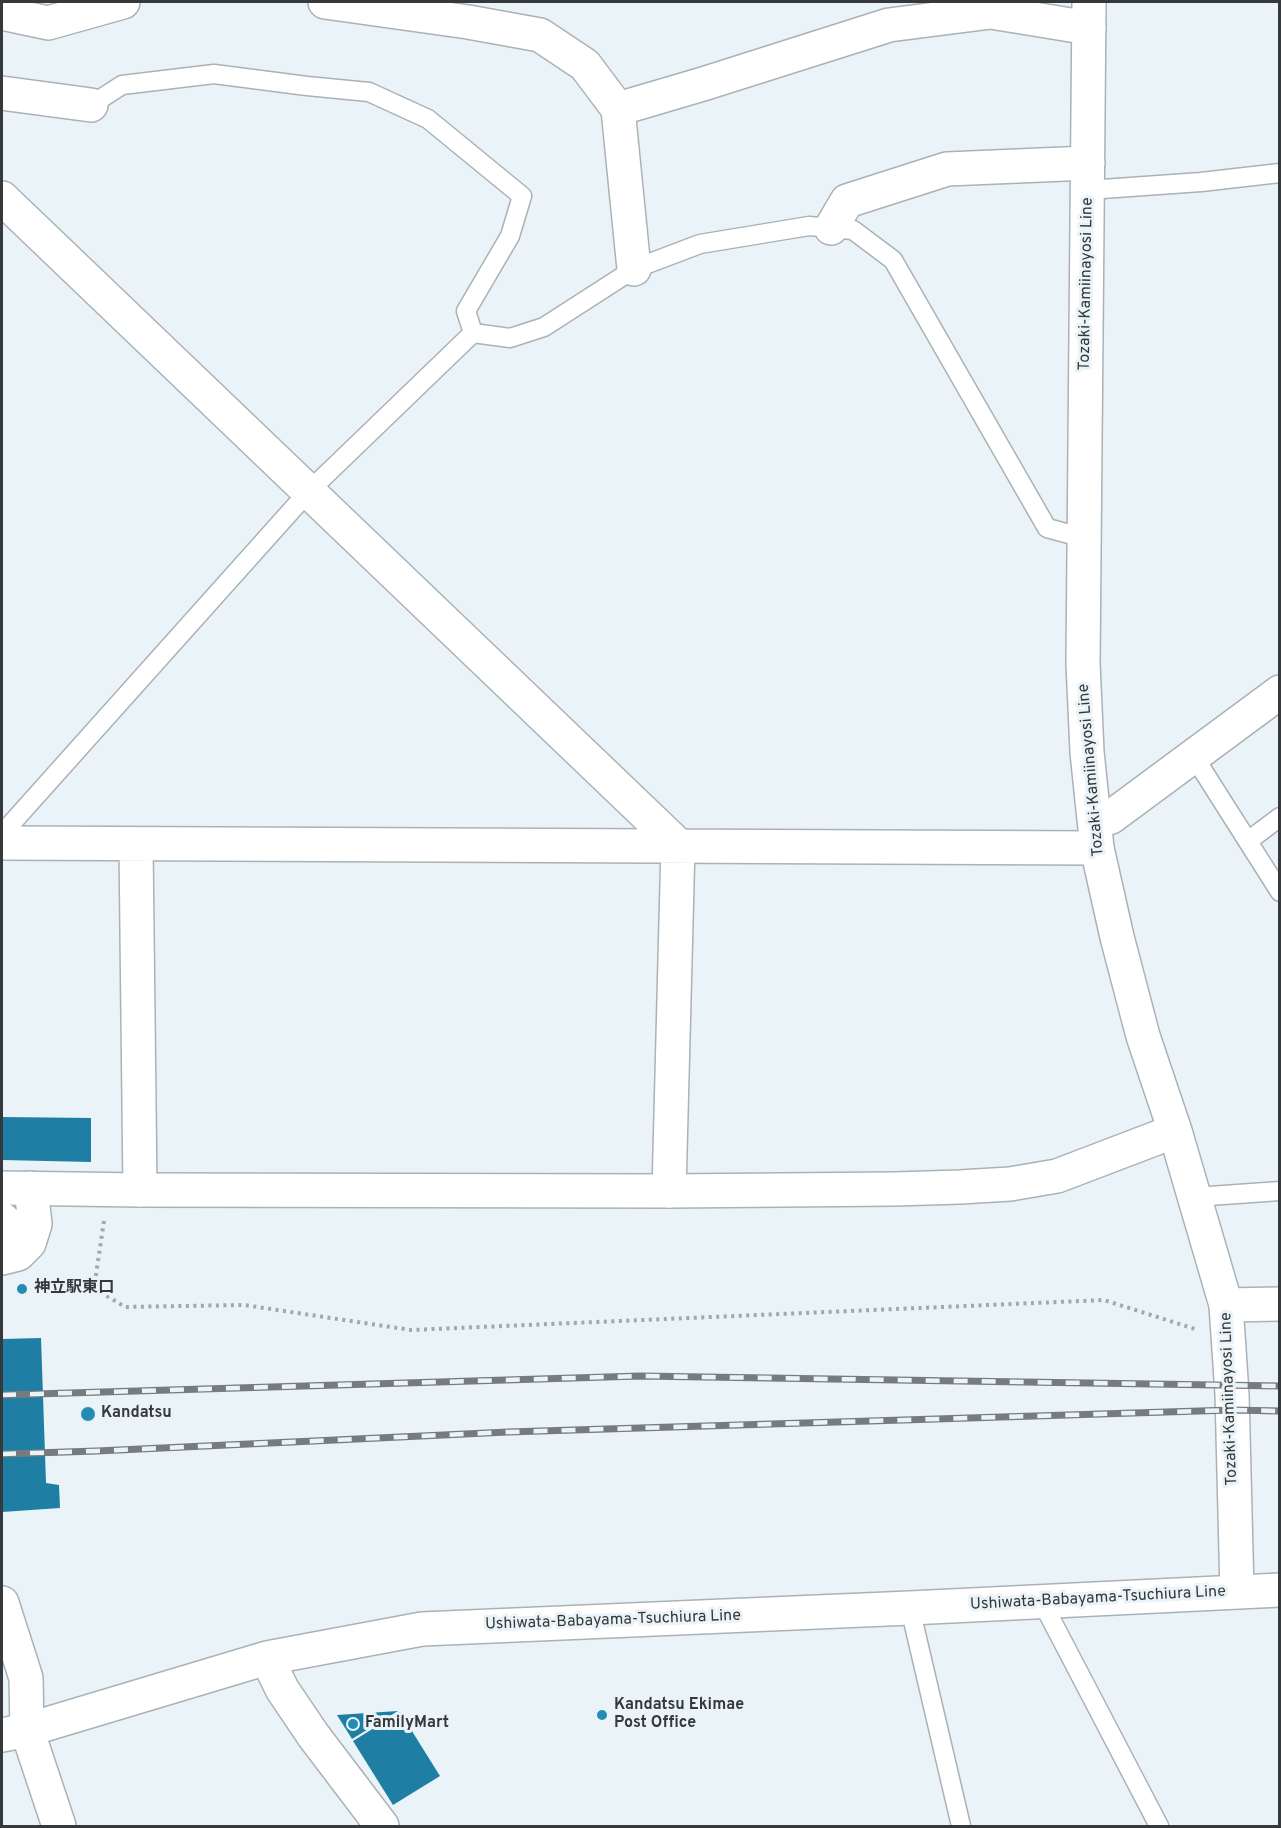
<!DOCTYPE html>
<html>
<head>
<meta charset="utf-8">
<style>
	body { margin:0 }
	#map { position:relative; width:1281px; height:1828px; overflow:hidden; background:#eaf3f7; font-family:Overpass,sans-serif }
	canvas { display:block }
	.frame { position:absolute; inset:0; border:3px solid #36393b; pointer-events:none }
</style>
</head>
<body>
<div id="map">
<canvas width="1281" height="1828"></canvas>
<div class="frame"></div>
</div>
<script>
const g = document.querySelector('canvas').getContext('2d');
g.lineJoin = 'round';
function fill(path, color) { g.fillStyle = color; g.fill(path, 'evenodd'); }
const poly = rows => new Path2D(rows.map(r => 'M' + r).join(''));
function stroke(path, color, width, dash) { g.strokeStyle = color; g.lineWidth = width; g.lineCap = dash ? 'butt' : 'round'; g.setLineDash(dash || []); g.stroke(path); }
function drawText(font, color, halo, rows, align = 'center') {
  g.font = font + ' Overpass,"Noto Sans JP",sans-serif'; g.lineWidth = 6; g.setLineDash([]); g.textBaseline = 'middle'; g.strokeStyle = halo; g.fillStyle = color; for (const [text, x, y, turn = 0] of rows) {
    g.save(); g.translate(x, y); g.rotate((+turn || 0) * Math.PI / 180); g.textAlign = isNaN(turn) ? turn : align; if (halo) g.strokeText(text, 0, 0); g.fillText(text, 0, 0); g.restore();
  }
}
const building = poly([
	[2,1117,91,1118,91,1162,2,1160],
	[41,1338,46,1483,59,1485,60,1508,2,1512,2,1339],
	[398,1711,352,1739,337,1715],
	[400,1712,440,1776,393,1805,353,1741]
]);
const path = poly([
	[104,1221,94,1288,125,1307,244,1305,411,1330,1104,1300,1195,1329]
]);
const lane = poly([
	[91,105,122,85,214,74,307,86,369,92,428,119,522,196,510,236,466,311,473,333,510,338,544,327,634,269,700,244,809,226,853,230,893,260,1047,528,1084,538],
	[1088,190,1201,182,1280,173],
	[1193,755,1280,892],
	[2,834,308,492,473,333],
	[1248,841,1280,817],
	[1195,1197,1280,1191],
	[1042,1602,1159,1826],
	[910,1608,961,1826]
]);
const street = poly([
	[325,2,468,22,540,35,585,65,618,109,634,269],
	[2,13,48,23,123,2],
	[2,93,91,105],
	[618,109,703,84,889,25,991,12,1089,28],
	[2,198,678,845,669,1191],
	[831,228,847,201,947,169,1088,163],
	[1095,822,1111,817,1280,692],
	[2,843,1097,848],
	[136,845,140,1190],
	[2,1219,29,1243],
	[2,1258,18,1254,29,1243,35,1224,31,1188],
	[1226,1305,1280,1304],
	[2,1603,26,1678,27,1730]
]);
const secondary = poly([
	[1089,2,1083,663,1087,752,1097,848,1117,937,1143,1036,1175,1131,1226,1305,1232,1394,1237,1592],
	[2,1188,140,1190,669,1191,895,1189,960,1187,1010,1184,1057,1176,1175,1131],
	[267,1658,282,1689,313,1735,382,1826],
	[27,1730,59,1826],
	[2,1735,27,1730,267,1658,422,1629,910,1608,1280,1590]
]);
const rail = poly([
	[2,1395,640,1376,1280,1386],
	[2,1454,97,1451,508,1432,1232,1410,1280,1411]
]);
const markers = [
	[22,1289,6,"#258bb4"],
	[88,1414,8,"#258bb4"],
	[602,1715,6,"#258bb4"],
	[353,1724,6,"#258bb4"]
];
const streetNames = [
	["Tozaki-Kamiinayosi Line",1087,284,-89],
	["Tozaki-Kamiinayosi Line",1092,770,-95],
	["Tozaki-Kamiinayosi Line",1230,1399,-92],
	["Ushiwata-Babayama-Tsuchiura Line",1098,1599,-3],
	["Ushiwata-Babayama-Tsuchiura Line",613,1621,-2]
];
const poiNames = [
	["神立駅東口",34,1289],
	["Kandatsu",101,1414],
	["Kandatsu Ekimae",614,1706],
	["Post Office",614,1724],
	["FamilyMart",365,1724]
];
fill(building, '#1e7ea4');
stroke(lane, '#aab2b7', 21);
stroke(street, '#aab2b7', 36);
stroke(secondary, '#aab2b7', 36);
stroke(path, '#a1a8ab', 4, [3, 4.5]);
stroke(lane, '#fff', 18);
stroke(street, '#fff', 33);
stroke(secondary, '#fff', 33);
stroke(rail, '#767b7d', 7);
stroke(rail, '#eaf3f7', 4.5, [14]);
for (const [x, y, r, color] of markers) { const dot = new Path2D(); dot.arc(x, y, r, 0, 2 * Math.PI); g.fillStyle = color; g.fill(dot); stroke(dot, '#eaf3f7', 2); }
drawText('16px', '#36393b', '#eaf3f7', streetNames);
drawText('bold 16px', '#36393b', '#eaf3f7', poiNames, 'left');
</script>
</body>
</html>
